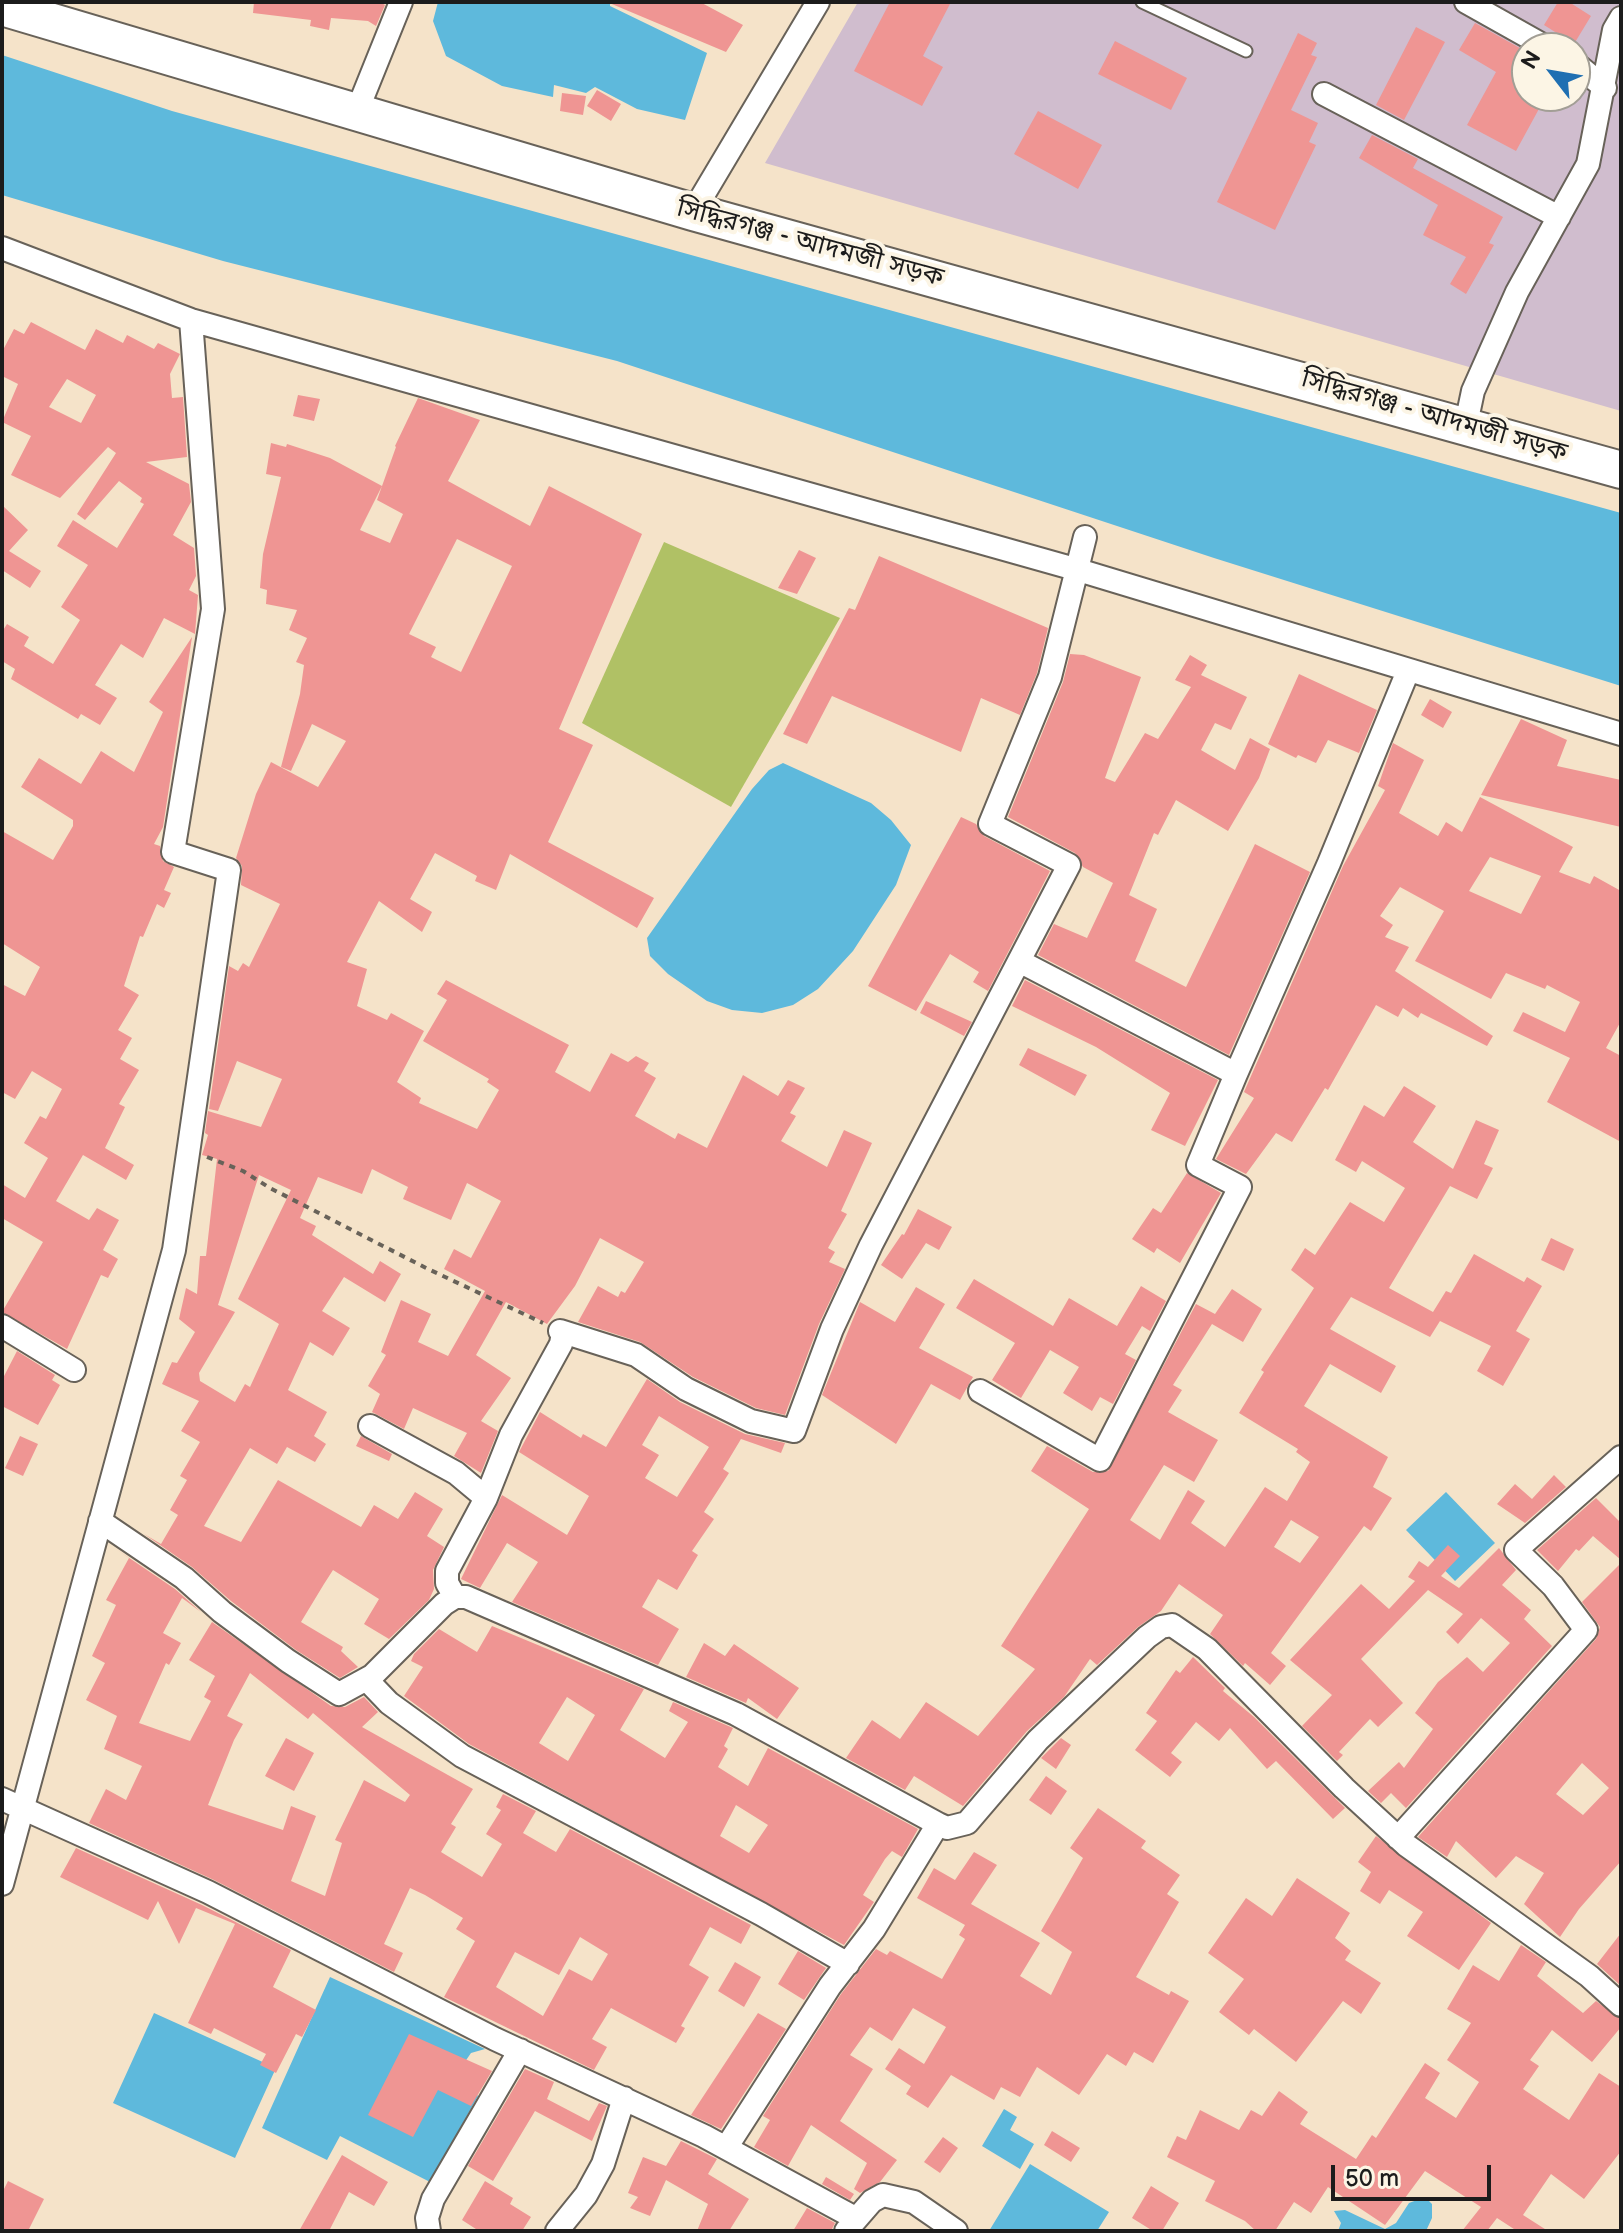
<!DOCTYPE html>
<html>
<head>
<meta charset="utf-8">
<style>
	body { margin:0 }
	#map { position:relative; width:1623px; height:2233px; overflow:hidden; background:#f5e3c9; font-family:"Balsamiq Sans",sans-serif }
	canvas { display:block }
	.frame { position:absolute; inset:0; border:4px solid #1c1c1c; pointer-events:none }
	.north { position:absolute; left:1511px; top:32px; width:80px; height:80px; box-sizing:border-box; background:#fcf5e5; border:2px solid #a29e95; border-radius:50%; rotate:301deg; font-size:22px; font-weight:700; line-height:32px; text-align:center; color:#1c1c1c }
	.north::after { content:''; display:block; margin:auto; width:28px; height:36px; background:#1f6fb2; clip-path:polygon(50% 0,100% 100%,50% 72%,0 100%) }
	.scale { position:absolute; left:1331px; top:2165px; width:160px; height:36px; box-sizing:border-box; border:4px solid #1c1c1c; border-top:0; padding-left:10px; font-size:24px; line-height:28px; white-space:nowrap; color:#1c1c1c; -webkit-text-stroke:6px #fcf5e5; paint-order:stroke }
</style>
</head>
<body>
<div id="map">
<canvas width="1623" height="2233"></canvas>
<div class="frame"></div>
<div class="north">N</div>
<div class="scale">50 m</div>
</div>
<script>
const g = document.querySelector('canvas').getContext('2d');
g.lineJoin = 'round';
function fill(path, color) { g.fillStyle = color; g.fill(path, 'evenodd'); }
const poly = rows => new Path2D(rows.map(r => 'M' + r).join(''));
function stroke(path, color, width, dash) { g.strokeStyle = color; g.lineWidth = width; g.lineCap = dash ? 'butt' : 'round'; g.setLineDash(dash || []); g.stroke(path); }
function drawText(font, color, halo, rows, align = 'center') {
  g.font = font + ' "Balsamiq Sans","Noto Sans Bengali",sans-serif'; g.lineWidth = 8; g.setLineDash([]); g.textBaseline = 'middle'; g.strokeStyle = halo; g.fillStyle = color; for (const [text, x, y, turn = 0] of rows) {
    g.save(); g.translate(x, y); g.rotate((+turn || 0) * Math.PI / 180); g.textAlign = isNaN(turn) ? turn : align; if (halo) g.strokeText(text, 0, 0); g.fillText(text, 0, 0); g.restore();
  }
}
const industrial = poly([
	[858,2,1621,2,1621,411,765,163],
	[1527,48,1575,48,1575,96,1527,96]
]);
const green = poly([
	[664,542,840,618,731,807,582,723]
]);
const water = poly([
	[438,2,610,2,610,6,707,53,685,120,637,109,595,87,586,93,554,85,553,97,502,86,446,56,433,21],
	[2,55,172,111,1621,513,1621,686,1214,558,617,361,223,261,2,195],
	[783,763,871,803,891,820,911,845,896,885,853,951,818,989,793,1005,762,1013,732,1010,707,1001,668,974,650,956,647,938,752,789,769,770],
	[1446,1492,1495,1543,1455,1581,1406,1530],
	[330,1977,485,2049,471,2053,460,2069,464,2081,478,2096,430,2182,340,2136,327,2160,262,2128],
	[154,2013,276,2068,235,2158,113,2103],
	[1004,2109,1017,2117,1010,2130,1034,2144,1020,2169,982,2146],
	[1030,2164,1109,2212,1097,2231,989,2231],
	[1425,2197,1432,2204,1432,2218,1426,2231,1338,2231,1341,2223,1334,2211,1345,2210,1385,2229,1396,2223,1409,2203]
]);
const building = poly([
	[254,2,380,2,385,5,376,26,368,21,331,18,329,30,310,26,311,20,253,13],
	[607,2,700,2,743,25,726,52],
	[890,2,951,2,923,56,943,67,922,106,854,71],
	[1558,2,1569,2,1591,16,1574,44,1544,25],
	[1475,23,1527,52,1527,96,1546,96,1516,151,1467,125,1496,72,1459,50],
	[1416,27,1445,42,1404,120,1376,105],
	[1298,33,1317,43,1311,55,1317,57,1291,110,1318,123,1309,142,1316,145,1275,230,1217,202],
	[1115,41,1187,78,1171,110,1098,74],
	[597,90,621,104,611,121,587,106],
	[562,93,586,96,583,115,560,111],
	[1038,111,1102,145,1078,189,1014,154],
	[1372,135,1418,159,1413,168,1503,217,1489,243,1494,245,1466,294,1450,284,1466,257,1423,235,1438,205,1359,158],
	[31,322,85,350,96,329,123,343,127,335,154,349,158,343,180,354,170,374,172,398,183,397,187,457,146,462,189,484,191,502,173,535,194,548,196,576,189,590,198,595,195,634,164,618,143,658,121,644,95,685,117,698,100,725,81,714,78,719,11,679,15,669,2,661,2,632,7,624,29,637,24,646,53,664,80,620,61,607,88,565,57,546,73,520,117,548,144,504,140,502,142,498,119,481,85,520,77,514,116,453,108,447,60,498,11,475,31,436,2,422,18,384,2,376,2,352,14,329,24,334],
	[67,379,96,395,81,423,49,407],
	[298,395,320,399,314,421,293,416],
	[418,398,480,420,448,481,530,526,549,486,642,534,559,729,593,745,548,842,654,898,637,928,510,854,496,890,475,881,477,876,435,853,410,899,432,912,422,932,379,901,347,962,367,969,357,1006,387,1020,391,1013,424,1031,397,1082,421,1098,419,1103,477,1129,499,1090,487,1082,489,1079,423,1041,447,1000,437,994,446,980,569,1045,555,1072,590,1092,611,1053,628,1062,636,1056,649,1063,644,1071,656,1078,635,1116,675,1139,678,1133,707,1148,743,1075,778,1096,788,1080,805,1088,790,1113,796,1116,781,1141,827,1167,844,1130,872,1143,841,1211,847,1214,828,1248,835,1252,829,1262,845,1269,819,1324,785,1415,756,1408,693,1377,640,1342,578,1322,598,1286,618,1297,621,1291,625,1293,644,1262,600,1238,575,1286,547,1324,506,1302,476,1355,511,1378,481,1421,498,1431,481,1473,454,1456,467,1433,413,1408,404,1429,372,1412,380,1394,368,1386,386,1355,381,1352,401,1300,431,1314,418,1342,448,1356,485,1291,444,1269,454,1249,471,1258,501,1201,467,1183,451,1220,403,1199,408,1187,372,1169,362,1194,318,1177,300,1218,316,1226,312,1235,373,1274,380,1261,401,1274,385,1302,344,1277,322,1311,350,1328,333,1356,310,1342,288,1390,327,1412,314,1436,326,1444,315,1462,287,1447,277,1464,250,1448,204,1526,241,1542,278,1480,361,1527,374,1505,398,1519,415,1492,443,1509,427,1536,444,1547,433,1570,434,1589,429,1600,389,1639,364,1624,379,1599,333,1570,324,1584,301,1622,343,1647,341,1651,358,1667,340,1678,296,1650,231,1601,192,1567,144,1534,161,1544,178,1515,170,1510,187,1480,180,1476,200,1442,181,1431,199,1401,162,1384,172,1362,177,1363,195,1332,179,1319,186,1288,197,1294,200,1256,206,1256,217,1159,202,1155,208,1135,205,1133,208,1111,261,1127,282,1079,237,1061,218,1111,209,1109,229,966,238,971,243,963,249,967,280,904,241,885,242,866,236,858,256,794,271,762,318,787,346,741,312,724,291,771,281,767,300,694,304,665,296,662,307,638,289,630,297,610,266,604,267,590,260,588,263,554,281,477,266,474,271,443,286,447,287,444,330,458,382,486,360,530,390,543,403,514,377,500,396,447,395,446],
	[457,539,512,566,461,672,431,657,436,647,409,634],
	[259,1175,291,1190,238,1299,279,1324,250,1387,245,1384,235,1402,200,1381,199,1373,235,1312,218,1305],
	[2,505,28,530,9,551,41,571,30,588,2,570],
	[799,550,816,558,797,594,778,588],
	[879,556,1048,628,1037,673,1020,715,981,698,961,752,832,696,807,744,783,734,849,608,855,610],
	[192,637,163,827,154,844,160,846,163,861,174,867,164,890,171,893,164,908,157,904,143,937,140,936,124,986,139,995,118,1030,132,1038,120,1059,139,1070,119,1104,125,1107,105,1148,134,1165,126,1180,83,1155,56,1201,89,1220,97,1208,119,1220,103,1250,118,1259,108,1278,101,1275,67,1349,2,1312,43,1242,2,1218,2,1184,25,1198,48,1158,24,1143,40,1116,46,1119,62,1089,32,1071,15,1099,2,1092,2,984,25,996,40,967,2,943,2,831,53,860,73,826,73,820,21,787,39,758,81,784,101,751,134,772,163,712,149,702],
	[1070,654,1084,655,1141,677,1105,778,1115,782,1145,733,1158,739,1191,687,1175,680,1190,655,1207,665,1201,675,1247,697,1231,730,1215,723,1201,750,1235,770,1250,738,1270,749,1259,778,1228,831,1176,800,1158,835,1154,833,1129,895,1157,909,1135,961,1186,987,1255,844,1310,872,1229,1055,1038,955,1054,924,1087,938,1113,883,1083,867,1075,853,1008,817,1063,682],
	[1299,674,1377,710,1359,753,1328,740,1316,763,1298,755,1296,758,1268,744],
	[1430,699,1452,712,1443,728,1421,715],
	[1521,719,1567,740,1557,766,1621,780,1621,827,1481,795],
	[1393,743,1424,760,1399,813,1438,836,1446,822,1462,832,1480,797,1573,847,1559,872,1590,884,1594,876,1621,891,1621,1021,1606,1048,1621,1056,1621,1142,1547,1102,1570,1058,1513,1031,1523,1012,1565,1032,1580,1002,1547,985,1545,989,1506,973,1491,999,1415,961,1444,911,1400,887,1380,916,1393,925,1385,937,1409,947,1395,971,1493,1036,1487,1046,1421,1013,1418,1018,1403,1008,1398,1017,1376,1005,1328,1090,1325,1088,1292,1142,1276,1133,1246,1174,1216,1159,1254,1098,1244,1092,1343,866,1385,790,1378,786],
	[1490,857,1541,876,1521,914,1469,891],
	[961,817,976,824,984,836,1050,871,988,991,973,982,979,972,950,954,916,1011,868,986],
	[1025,980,1218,1080,1185,1146,1151,1130,1170,1093,1096,1047,1012,1006],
	[926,1001,972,1022,964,1036,920,1013],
	[1028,1048,1087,1075,1075,1096,1019,1065],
	[1404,1086,1436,1106,1413,1142,1453,1169,1476,1120,1499,1130,1484,1164,1493,1168,1477,1199,1450,1186,1389,1288,1433,1312,1446,1291,1451,1293,1474,1254,1524,1282,1527,1277,1542,1286,1516,1331,1530,1339,1503,1386,1477,1371,1491,1346,1440,1321,1430,1337,1351,1297,1330,1329,1396,1366,1381,1393,1330,1364,1304,1406,1388,1457,1373,1487,1392,1498,1371,1531,1364,1526,1271,1653,1286,1666,1270,1685,1245,1663,1243,1666,1210,1634,1223,1615,1179,1584,1161,1611,1138,1627,1097,1665,1090,1659,1064,1697,1027,1731,963,1806,914,1776,905,1790,846,1758,872,1720,900,1739,926,1702,978,1736,1035,1669,1001,1646,1089,1509,1031,1471,1047,1446,1093,1472,1108,1471,1196,1304,1215,1314,1232,1289,1262,1309,1243,1342,1212,1324,1173,1385,1182,1390,1168,1412,1218,1440,1194,1482,1164,1465,1130,1520,1160,1540,1188,1490,1205,1501,1191,1523,1225,1547,1265,1487,1287,1501,1310,1462,1296,1452,1298,1449,1239,1413,1264,1372,1261,1370,1314,1288,1291,1270,1305,1248,1315,1255,1350,1202,1384,1222,1405,1188,1362,1161,1356,1172,1335,1160,1364,1105,1384,1117],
	[1291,1520,1319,1537,1300,1563,1274,1547],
	[1187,1173,1221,1193,1180,1263,1157,1248,1154,1253,1132,1239,1153,1208,1161,1213],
	[918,1209,952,1227,939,1250,926,1243,902,1279,881,1265,902,1234,904,1235],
	[1551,1238,1574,1249,1564,1271,1541,1260],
	[974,1279,1053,1326,1069,1298,1117,1326,1141,1286,1166,1301,1150,1331,1142,1326,1125,1354,1136,1360,1113,1404,1100,1397,1092,1411,1063,1393,1079,1367,1050,1350,1021,1398,992,1380,1015,1343,956,1308],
	[916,1287,945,1304,919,1348,973,1377,960,1400,931,1384,896,1444,822,1395,860,1302,895,1322],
	[17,1351,55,1375,52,1380,60,1385,38,1425,2,1406,2,1380],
	[647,1379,680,1402,745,1434,785,1443,781,1453,741,1439,723,1469,729,1473,704,1512,714,1519,692,1551,698,1555,677,1590,658,1579,642,1607,679,1629,658,1665,512,1602,538,1562,507,1543,480,1588,461,1579,502,1495,567,1535,589,1496,519,1452,540,1412,581,1438,583,1434,606,1447],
	[659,1416,709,1447,677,1497,645,1478,659,1455,642,1445],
	[20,1436,38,1444,23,1476,5,1468],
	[361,1436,392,1454,389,1461,356,1446],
	[1554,1475,1566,1487,1525,1523,1497,1504,1515,1484,1532,1499],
	[1596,1498,1621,1523,1621,1560,1593,1536,1579,1551,1576,1549,1558,1571,1537,1550],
	[1448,1545,1460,1556,1441,1576,1459,1588,1499,1548,1516,1570,1502,1585,1531,1610,1524,1619,1552,1646,1406,1808,1391,1793,1381,1803,1368,1791,1399,1762,1404,1768,1433,1729,1415,1713,1438,1682,1467,1657,1483,1672,1510,1643,1481,1618,1458,1644,1446,1632,1463,1614,1428,1590,1361,1659,1403,1703,1378,1727,1370,1719,1339,1752,1343,1755,1337,1761,1302,1726,1332,1695,1290,1660,1361,1584,1389,1609,1415,1581,1408,1577,1419,1561,1428,1567],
	[116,1549,175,1589,201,1612,182,1598,163,1633,181,1643,169,1665,166,1663,139,1723,190,1741,211,1701,204,1697,215,1676,189,1660,212,1622,331,1706,345,1707,364,1697,378,1712,362,1727,473,1789,451,1824,456,1827,441,1852,482,1877,502,1844,486,1834,501,1810,496,1807,503,1794,536,1811,523,1833,556,1852,570,1829,751,1925,741,1944,710,1927,689,1965,709,1977,681,2026,685,2028,676,2043,611,2008,592,2039,607,2047,594,2070,444,1997,475,1941,456,1929,463,1918,425,1895,410,1888,384,1944,403,1953,394,1972,214,1880,89,1823,106,1789,126,1800,142,1766,104,1749,117,1716,86,1700,105,1663,92,1656,116,1605,106,1600,129,1558],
	[250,1673,308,1719,313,1713,410,1795,405,1802,364,1780,335,1840,342,1843,325,1896,291,1881,316,1816,291,1806,283,1830,208,1805,234,1740,243,1724,227,1716],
	[580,1937,608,1954,592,1981,569,1969,543,2016,496,1987,515,1952,559,1975],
	[1621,1563,1621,1861,1579,1909,1560,1937,1524,1904,1544,1873,1516,1856,1496,1878,1456,1841,1447,1857,1418,1837,1596,1639,1600,1627,1582,1602],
	[1582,1763,1609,1788,1583,1815,1556,1794],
	[492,1626,644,1689,620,1730,665,1758,688,1722,669,1711,673,1702,733,1728,724,1746,728,1749,718,1767,748,1786,768,1748,918,1829,902,1857,892,1851,885,1859,863,1895,874,1902,844,1945,469,1744,404,1696,423,1667,411,1661,414,1654,439,1629,477,1652],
	[567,1697,595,1715,568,1761,539,1743],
	[736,1805,768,1825,749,1853,720,1836],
	[704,1643,725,1656,734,1644,799,1688,777,1719,748,1698,746,1703,686,1677],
	[1193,1657,1225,1688,1223,1691,1254,1717,1345,1808,1333,1819,1276,1761,1267,1769,1230,1728,1219,1741,1196,1722,1171,1753,1182,1762,1170,1777,1135,1750,1157,1721,1146,1713,1176,1670,1180,1673],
	[286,1738,314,1753,294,1791,265,1776],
	[1061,1738,1071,1745,1056,1769,1041,1758],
	[1046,1776,1067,1791,1051,1815,1029,1800],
	[1098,1808,1146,1841,1141,1848,1180,1875,1167,1894,1179,1902,1136,1977,1169,1995,1171,1991,1189,2001,1153,2063,1134,2052,1126,2066,1107,2054,1079,2095,1037,2067,1020,2097,1001,2087,994,2100,951,2075,928,2108,906,2094,911,2086,885,2069,899,2048,924,2064,946,2027,913,2008,892,2041,870,2027,850,2055,873,2069,840,2121,897,2160,880,2182,860,2193,854,2189,867,2163,811,2125,788,2166,754,2147,770,2120,763,2116,841,1994,876,1949,887,1955,890,1951,942,1979,965,1939,959,1935,965,1925,917,1898,934,1868,955,1880,974,1852,997,1865,971,1904,1040,1943,1020,1976,1051,1995,1072,1952,1041,1931,1083,1858,1070,1848],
	[1376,1836,1491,1923,1459,1970,1407,1936,1423,1912,1389,1890,1380,1904,1360,1891,1371,1872,1358,1862],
	[76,1848,202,1905,291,1950,273,1987,316,2010,302,2037,296,2034,276,2073,260,2065,266,2054,214,2028,211,2034,188,2023,235,1924,196,1908,179,1944,158,1901,148,1920,60,1877],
	[1297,1878,1350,1913,1335,1938,1351,1951,1345,1960,1381,1983,1361,2014,1343,2001,1296,2062,1254,2029,1249,2035,1219,2012,1244,1979,1208,1953,1246,1898,1272,1916],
	[1621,1933,1621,1986,1597,1964],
	[1521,1945,1546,1962,1537,1976,1583,2013,1596,2001,1621,2019,1621,2027,1592,2062,1552,2030,1530,2060,1539,2066,1523,2089,1569,2120,1599,2073,1621,2087,1621,2151,1584,2199,1551,2174,1523,2215,1548,2231,1517,2231,1497,2218,1487,2231,1462,2231,1481,2207,1425,2171,1385,2225,1328,2187,1311,2213,1294,2202,1275,2231,1256,2231,1245,2221,1205,2201,1215,2181,1167,2157,1177,2136,1186,2140,1200,2110,1239,2130,1251,2110,1262,2116,1279,2091,1308,2112,1300,2124,1356,2159,1372,2135,1376,2138,1425,2063,1440,2073,1425,2098,1456,2118,1479,2082,1447,2060,1471,2023,1447,2009,1473,1965,1499,1981],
	[798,1951,826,1968,804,2000,778,1984],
	[735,1962,761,1977,744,2007,718,1991],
	[758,2013,786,2029,721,2129,691,2115],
	[409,2034,492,2071,471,2106,438,2090,413,2137,368,2115],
	[525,2069,554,2082,547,2099,589,2121,599,2103,607,2106,592,2141,535,2111,493,2181,468,2166],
	[1052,2131,1080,2148,1071,2162,1044,2145],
	[943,2137,958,2148,940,2173,924,2162],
	[681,2141,717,2159,708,2174,749,2199,729,2231,697,2231,708,2204,666,2180,650,2216,630,2208,638,2197,628,2193,643,2157,666,2166],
	[342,2155,388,2182,374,2206,349,2192,329,2231,299,2231],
	[826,2177,854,2194,850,2200,822,2184],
	[8,2181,44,2199,28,2231,2,2231,2,2193],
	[485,2181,513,2198,510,2204,531,2217,522,2231,479,2231,462,2220],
	[1151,2186,1179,2203,1162,2231,1153,2231,1132,2218],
	[807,2208,835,2223,831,2231,793,2231]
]);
const path = poly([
	[207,1157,243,1171,270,1188,426,1268,543,1323]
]);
const service = poly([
	[1142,2,1246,51]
]);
const minor = poly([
	[1466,2,1548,48],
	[1575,63,1605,88],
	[1324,94,1559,217],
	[357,111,401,2],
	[693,212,818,2],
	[2,248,191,320,1075,569,1621,734],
	[1466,424,1473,391,1517,292,1588,164,1614,30,1621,18],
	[1019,961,1236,1074,1329,863,1408,671],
	[2,1326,74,1370],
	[560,1331,636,1355,686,1389,751,1421,794,1431,832,1329,871,1245,1069,865,990,824,1050,677,1085,537],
	[980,1391,1100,1460,1240,1187,1198,1165,1236,1074],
	[370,1426,456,1473,486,1498,447,1571,447,1583,455,1597],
	[486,1498,511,1435,561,1344,563,1332],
	[100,1521,184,1578,222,1612,288,1661,339,1694,372,1676,444,1604,455,1597,466,1597,736,1714,938,1824],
	[367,1680,389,1703,462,1756,761,1914,848,1964],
	[2,1799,208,1892,495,2039,704,2136,855,2218],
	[1398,1838,1586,1630,1553,1586,1516,1550,1621,1457],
	[2,1884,174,1250,229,870,173,852,213,609,191,320],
	[726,2148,830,1986,874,1929,938,1824,947,1828,967,1823,1038,1740,1147,1637,1161,1627,1172,1625,1207,1649,1344,1788,1406,1845,1589,1976,1621,2005],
	[429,2231,427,2218,433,2199,520,2050],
	[557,2231,586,2195,603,2164,624,2098],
	[846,2231,872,2201,883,2195,914,2202,956,2231]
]);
const primary = poly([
	[2,7,693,212,1621,470]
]);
const streetNames = [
	["সিদ্ধিরগঞ্জ - আদমজী সড়ক",810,244,15],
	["সিদ্ধিরগঞ্জ - আদমজী সড়ক",1434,417,16]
];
fill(industrial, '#d0bdce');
fill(green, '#b0c165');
fill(water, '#5eb9dc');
fill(building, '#ef9593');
stroke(service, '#686259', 15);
stroke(minor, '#686259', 26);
stroke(primary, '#686259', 40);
stroke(path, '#686259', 4, [6, 6]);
stroke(service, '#fff', 11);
stroke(minor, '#fff', 22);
stroke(primary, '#fff', 36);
drawText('26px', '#1c1c1c', '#fcf5e5', streetNames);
</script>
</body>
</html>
